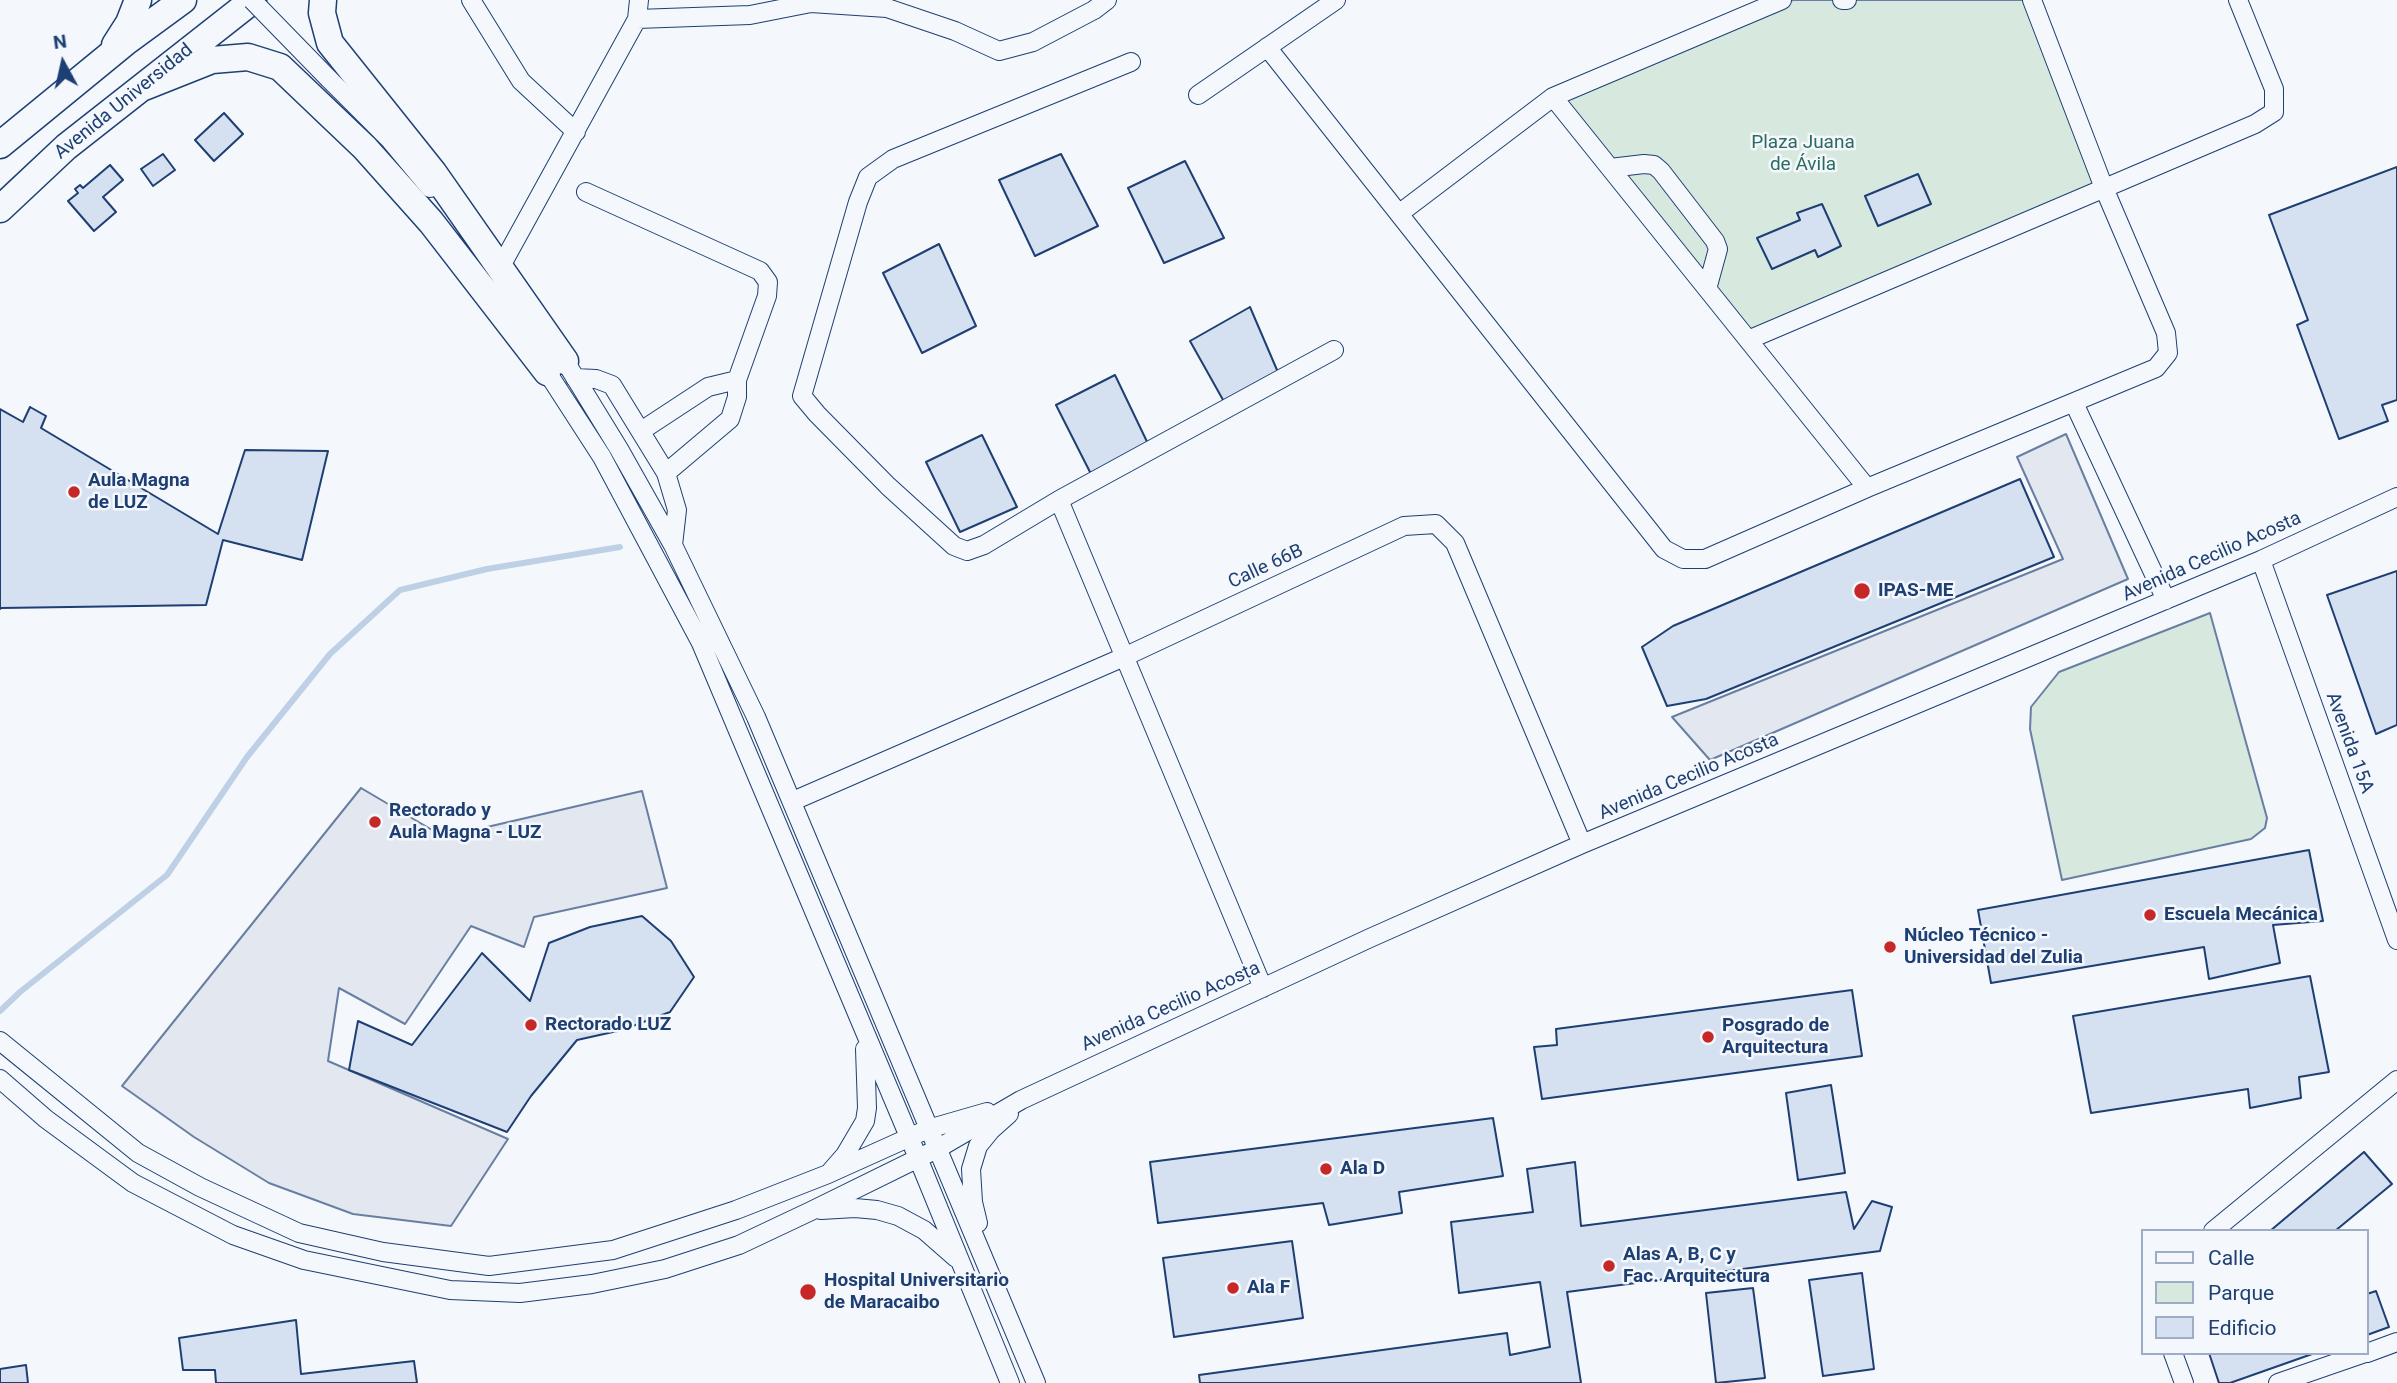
<!DOCTYPE html>
<html>
<head>
<meta charset="utf-8">
<style>
	body { margin:0 }
	#map { position:relative; width:2397px; height:1383px; overflow:hidden; background:#f4f7fb; font-family:Roboto,sans-serif }
	canvas { display:block }
	.legend { position:absolute; left:2141px; top:1229px; width:228px; height:126px; box-sizing:border-box; background:#f4f7fb; border:2px solid #9eadc5; margin:0; padding:9px 12px; list-style:none; font-size:21px; color:#1d3f73 }
	.legend li { display:flex; align-items:center; gap:14px; height:35px }
	.legend b { width:35px; border:2px solid #9eadc5 }
	.north { position:absolute; left:28px; top:28px; width:70px; height:70px; -webkit-text-stroke:5px #f4f7fb; paint-order:stroke; rotate:352deg; font-size:19px; font-weight:700; line-height:28px; text-align:center; color:#1d3f73 }
	.north::after { content:''; display:block; margin:auto; width:24px; height:32px; background:#1d3f73; clip-path:polygon(50% 0,100% 100%,50% 72%,0 100%) }
</style>
</head>
<body>
<div id="map">
<canvas width="2397" height="1383"></canvas>
<ul class="legend">
<li><b style="height:9px;background:#f4f7fb"></b>Calle</li>
<li><b style="height:19px;background:#d7e8df"></b>Parque</li>
<li><b style="height:19px;background:#d5e0f0"></b>Edificio</li>
</ul>
<div class="north">N</div>
</div>
<script>
const g = document.querySelector('canvas').getContext('2d');
g.lineJoin = 'round';
function fill(path, color) { g.fillStyle = color; g.fill(path, 'evenodd'); }
const poly = rows => new Path2D(rows.map(r => 'M' + r).join(''));
function stroke(path, color, width, dash) { g.strokeStyle = color; g.lineWidth = width; g.lineCap = dash ? 'butt' : 'round'; g.setLineDash(dash || []); g.stroke(path); }
function drawText(font, color, halo, rows, align = 'center') {
  g.font = font + ' Roboto,sans-serif'; g.lineWidth = 5; g.setLineDash([]); g.textBaseline = 'middle'; g.strokeStyle = halo; g.fillStyle = color; for (const [text, x, y, turn = 0] of rows) {
    g.save(); g.translate(x, y); g.rotate((+turn || 0) * Math.PI / 180); g.textAlign = isNaN(turn) ? turn : align; if (halo) g.strokeText(text, 0, 0); g.fillText(text, 0, 0); g.restore();
  }
}
const green = poly([
	[1793,0,2028,0,2099,185,1748,334,1560,99,1793,0],
	[2210,613,2267,818,2265,828,2251,839,2062,880,2030,729,2031,707,2059,672,2210,613]
]);
const parking = poly([
	[2066,434,2128,579,1710,760,1672,717,2063,559,2017,457,2066,434],
	[361,788,444,837,642,791,667,888,534,917,524,947,471,926,405,1024,339,988,328,1061,508,1139,451,1226,353,1214,269,1183,194,1137,122,1086,361,788]
]);
const stream = poly([
	[0,1011,20,992,167,875,247,757,330,654,400,590,487,569,620,547]
]);
const building = poly([
	[224,113,243,134,214,161,195,140,224,113],
	[163,154,175,170,153,186,141,169,163,154],
	[1061,154,1098,226,1035,256,999,180,1061,154],
	[1185,161,1224,238,1164,263,1128,188,1185,161],
	[110,165,123,180,103,197,116,212,94,231,68,201,78,193,75,189,80,185,83,188,110,165],
	[2397,167,2397,400,2382,405,2388,421,2339,439,2297,325,2308,320,2269,215,2397,167],
	[1918,174,1931,204,1878,226,1865,196,1918,174],
	[1822,204,1841,246,1818,257,1815,250,1772,269,1757,238,1800,220,1797,213,1822,204],
	[939,244,976,326,922,353,883,273,939,244],
	[1250,307,1280,377,1227,407,1190,341,1250,307],
	[1115,375,1151,450,1092,476,1056,405,1115,375],
	[30,407,46,416,41,428,218,534,245,450,328,451,302,560,223,540,206,605,1,608,0,609,0,409,23,422,30,407],
	[982,435,1017,507,960,532,926,462,982,435],
	[2020,479,2054,557,1706,699,1667,706,1642,647,1673,626,2020,479],
	[2397,571,2397,725,2376,734,2327,595,2397,571],
	[2309,850,2323,921,2273,925,2280,963,2209,979,2204,947,1991,983,1978,910,2309,850],
	[642,916,671,941,694,977,670,1012,622,1030,577,1040,531,1096,507,1132,349,1070,358,1021,412,1045,482,953,530,1001,549,943,590,927,642,916],
	[2310,976,2329,1072,2299,1077,2301,1098,2250,1108,2248,1089,2091,1113,2073,1016,2310,976],
	[1852,990,1862,1056,1542,1099,1534,1047,1557,1045,1556,1029,1852,990],
	[1831,1085,1845,1173,1798,1180,1786,1093,1831,1085],
	[1493,1118,1503,1176,1399,1192,1402,1213,1329,1225,1323,1203,1158,1223,1150,1162,1493,1118],
	[2364,1152,2392,1184,2335,1231,2270,1231,2364,1152],
	[1575,1162,1581,1226,1846,1192,1854,1229,1872,1201,1892,1207,1880,1251,1567,1292,1581,1383,1200,1383,1199,1375,1507,1333,1510,1355,1550,1347,1540,1282,1459,1293,1451,1222,1533,1212,1527,1169,1575,1162],
	[1292,1241,1303,1318,1174,1337,1163,1258,1292,1241],
	[1862,1273,1874,1369,1823,1376,1809,1280,1862,1273],
	[1753,1288,1765,1378,1716,1383,1706,1293,1753,1288],
	[2376,1291,2389,1327,2367,1335,2367,1294,2376,1291],
	[296,1320,301,1374,414,1361,417,1383,216,1383,215,1370,183,1370,179,1338,296,1320],
	[2209,1353,2315,1353,2230,1383,2219,1383,2209,1353],
	[26,1365,28,1383,0,1383,0,1369,26,1365]
]);
const street = poly([
	[471,0,521,81,576,132],
	[1842,0,1847,0],
	[637,19,639,0],
	[1267,47,1664,549,1683,559,1705,559,1867,488],
	[1131,62,893,159,868,177,858,202,802,396,817,414,888,486,954,546,967,551,984,545,1059,500,1334,350],
	[329,79,390,140,430,188],
	[1198,95,1336,0],
	[1553,97,1867,488,2156,368,2168,353,2166,333,2104,188,2032,0],
	[1610,168,1644,164,1654,165,1661,171,1715,241,1718,249,1707,289],
	[586,192,760,271,768,282,767,296,737,380,708,387,641,431],
	[1400,213,1553,97,1782,0],
	[500,268,637,19,750,15,811,3,887,8,955,31,999,51,1033,42,1094,10,1107,0],
	[1748,340,2255,124,2274,112,2274,89,2238,0],
	[557,355,565,361,619,449,673,545,756,717,1036,1383],
	[544,363,547,372,602,457,701,643,918,1158,1010,1383],
	[575,378,596,379,612,385,666,473,677,510,673,545],
	[2074,403,2166,600],
	[666,473,730,419,737,397,737,380],
	[1059,500,1263,988],
	[2261,560,2397,940],
	[793,801,1124,657,1404,526,1436,524,1455,543,1582,844],
	[0,1041,138,1153,200,1187,299,1233,383,1252,489,1266,613,1250,736,1210,828,1174,928,1129,987,1112],
	[0,1079,46,1119,133,1183,233,1235,304,1260,450,1290,520,1293,592,1284,665,1269,739,1245,811,1211,937,1149,1021,1100,1370,938,1582,844,2261,560,2397,497],
	[831,1171,845,1155,865,1121,867,1108,865,1049],
	[821,1210,855,1208,877,1210,898,1216,924,1230,956,1258],
	[978,1223,973,1202,971,1169,978,1146,991,1130,1009,1114],
	[2213,1231,2397,1080],
	[2173,1353,2184,1383],
	[2367,1353,2397,1342],
	[2278,1383,2365,1353]
]);
const secondary = poly([
	[323,0,322,13,330,43,433,172,565,361],
	[115,45,129,23,138,0],
	[144,87,212,60,248,57,280,67,365,148,431,222,547,372],
	[0,145,127,41,183,0],
	[0,209,66,147,253,0]
]);
const streetBridge = poly([
	[252,0,329,79]
]);
const markers = [
	[74,492,7,"#c62828"],
	[1862,591,9,"#c62828"],
	[375,822,7,"#c62828"],
	[2150,915,7,"#c62828"],
	[1890,947,7,"#c62828"],
	[531,1025,7,"#c62828"],
	[1708,1037,7,"#c62828"],
	[1326,1169,7,"#c62828"],
	[1609,1266,7,"#c62828"],
	[1233,1288,7,"#c62828"],
	[808,1292,9,"#c62828"]
];
const streetNames = [
	["Avenida Universidad",124,102,-39],
	["Avenida Cecilio Acosta",2212,557,-24],
	["Calle 66B",1266,567,-25],
	["Avenida 15A",2349,743,70],
	["Avenida Cecilio Acosta",1689,777,-23],
	["Avenida Cecilio Acosta",1171,1007,-24]
];
const parkNames = [
	["Plaza Juana",1803,143],
	["de Ávila",1803,165]
];
const poiNames = [
	["Aula Magna",88,481],
	["de LUZ",88,503],
	["IPAS-ME",1878,591],
	["Rectorado y",389,811],
	["Aula Magna - LUZ",389,833],
	["Escuela Mecánica",2164,915],
	["Núcleo Técnico -",1904,936],
	["Universidad del Zulia",1904,958],
	["Rectorado LUZ",545,1025],
	["Posgrado de",1722,1026],
	["Arquitectura",1722,1048],
	["Ala D",1340,1169],
	["Alas A, B, C y",1623,1255],
	["Fac. Arquitectura",1623,1277],
	["Hospital Universitario",824,1281],
	["de Maracaibo",824,1303],
	["Ala F",1247,1288]
];
fill(green, '#d7e8df');
stroke(green, '#687fa3', 2);
fill(parking, '#e3e8f0');
stroke(parking, '#687fa3', 2);
stroke(stream, '#bed0e5', 6);
fill(building, '#d5e0f0');
stroke(building, '#1d3f73', 2);
stroke(street, '#1d3f73', 20);
stroke(secondary, '#1d3f73', 29);
stroke(street, '#f4f7fb', 18);
stroke(secondary, '#f4f7fb', 26);
stroke(streetBridge, '#1d3f73', 20, []);
stroke(streetBridge, '#f4f7fb', 18);
for (const [x, y, r, color] of markers) { const dot = new Path2D(); dot.arc(x, y, r, 0, 2 * Math.PI); g.fillStyle = color; g.fill(dot); stroke(dot, '#f4f7fb', 2.5); }
drawText('19px', '#1d3f73', '#f4f7fb', streetNames);
drawText('19px', '#2c6c60', '#f4f7fb', parkNames);
drawText('bold 19px', '#1d3f73', '#f4f7fb', poiNames, 'left');
</script>
</body>
</html>
